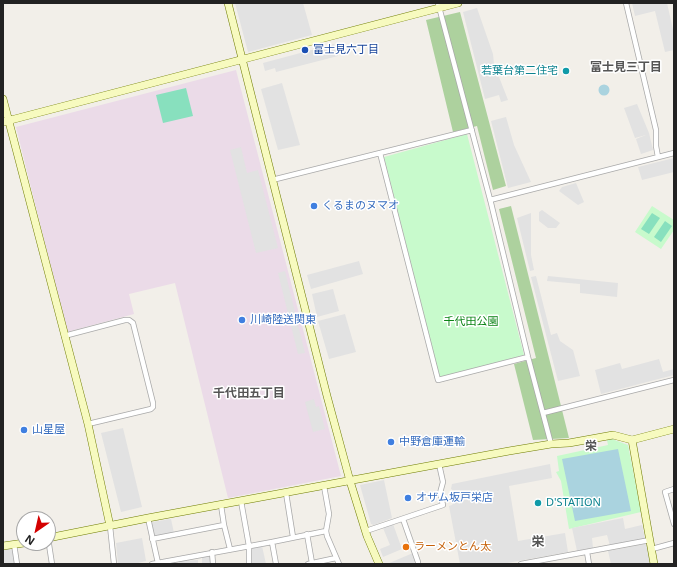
<!DOCTYPE html>
<html>
<head>
<meta charset="utf-8">
<style>
	body { margin:0 }
	#map { position:relative; width:677px; height:567px; overflow:hidden; background:#f2efe9; font-family:"Noto Sans",sans-serif }
	canvas { display:block }
	.frame { position:absolute; inset:0; border:4px solid #222; pointer-events:none }
	.north { position:absolute; left:16px; top:511px; width:40px; height:40px; box-sizing:border-box; background:#fff; border:1px solid #a7a7a7; border-radius:50%; rotate:214deg; font-size:11px; font-weight:700; line-height:16px; text-align:center; color:#222 }
	.north::after { content:''; display:block; margin:auto; width:14px; height:18px; background:#d40000; clip-path:polygon(50% 0,100% 100%,50% 72%,0 100%) }
</style>
</head>
<body>
<div id="map">
<canvas width="677" height="567"></canvas>
<div class="frame"></div>
<div class="north">N</div>
</div>
<script>
const g = document.querySelector('canvas').getContext('2d');
g.lineJoin = 'round';
function fill(path, color) { g.fillStyle = color; g.fill(path, 'evenodd'); }
const poly = rows => new Path2D(rows.map(r => 'M' + r).join(''));
function stroke(path, color, width, dash) { g.strokeStyle = color; g.lineWidth = width; g.lineCap = dash ? 'butt' : 'round'; g.setLineDash(dash || []); g.stroke(path); }
function drawText(font, color, halo, rows, align = 'center') {
  g.font = font + ' "Noto Sans","Noto Sans JP",sans-serif'; g.lineWidth = 3; g.setLineDash([]); g.textBaseline = 'middle'; g.strokeStyle = halo; g.fillStyle = color; for (const [text, x, y, turn = 0] of rows) {
    g.save(); g.translate(x, y); g.rotate((+turn || 0) * Math.PI / 180); g.textAlign = isNaN(turn) ? turn : align; if (halo) g.strokeText(text, 0, 0); g.fillText(text, 0, 0); g.restore();
  }
}
const industrial = poly([
	[236,70,341,476,228,498,175,283,129,294,134,314,67,332,16,127]
]);
const forest = poly([
	[460,12,506,186,493,190,477,126,453,132,426,20],
	[511,206,569,438,533,440,514,364,536,358,499,209]
]);
const park = poly([
	[467,134,524,355,440,378,384,157],
	[652,206,674,220,674,230,661,249,635,232],
	[612,439,628,445,641,512,569,529,561,481,556,472,559,471,557,456,608,445,607,440]
]);
const pitch = poly([
	[186,88,193,116,163,123,156,95],
	[652,213,660,218,649,234,641,229],
	[665,221,672,226,661,242,654,237]
]);
const parking = poly([
	[235,3,303,3,312,35,248,52],
	[632,3,667,3,674,34,674,50,665,52,655,11,635,16],
	[477,8,493,54,494,64,508,100,501,102,499,95,485,99,463,12],
	[334,44,338,56,276,72,275,68,265,71,263,63],
	[282,83,300,145,278,150,261,89],
	[637,104,649,133,653,150,641,154,636,139,646,135,635,138,624,108],
	[506,117,514,145,531,182,508,188,491,121],
	[241,147,247,173,258,170,278,248,256,253,230,150],
	[674,158,674,172,642,180,638,167],
	[576,183,584,202,578,205,559,191,562,187],
	[542,210,560,223,556,228,548,228,539,221,539,212],
	[531,213,531,255,534,270,530,271,517,218],
	[359,261,363,274,311,289,307,275],
	[285,271,305,353,298,354,278,273],
	[536,276,551,335,557,333,560,341,573,350,580,376,558,381,531,277],
	[548,276,618,283,617,297,580,293,580,284,547,281],
	[333,289,339,311,317,317,312,294],
	[345,314,356,352,329,359,318,321],
	[659,359,663,372,674,369,674,375,601,394,595,370,620,363,622,369],
	[314,399,316,407,319,406,325,429,313,432,305,402],
	[123,428,142,507,121,512,101,433],
	[550,464,552,478,509,486,518,541,565,533,568,552,502,564,460,564,449,506,452,505,460,495,460,490,454,491,451,489,452,484],
	[384,480,392,518,374,525,371,524,360,485],
	[623,518,625,529,642,525,645,539,610,546,607,535,592,538,593,548,577,551,572,528],
	[171,519,174,533,154,537,151,524,152,522],
	[393,524,402,549,383,557,380,549,390,545,383,528],
	[142,538,146,561,134,564,118,564,116,543],
	[645,544,648,546,651,564,611,564,608,551],
	[262,546,266,564,252,564,251,549,253,547],
	[12,548,13,549,15,564,3,564,3,550],
	[413,553,416,562,412,564,387,564],
	[208,556,210,557,211,564,176,564,179,564,179,561,198,560,198,563,202,563,202,557]
]);
const water = poly([
	'598.5 90a5.5 5.5 0 1 1 11 0a5.5 5.5 0 1 1-11 0Z',
	[618,449,631,511,575,521,562,459]
]);
const street = poly([
	[438,3,491,203,528,357,551,444],
	[626,3,656,130,656,146,658,157],
	[380,153,438,380,528,357],
	[272,180,472,130],
	[490,200,674,153],
	[64,336,125,320,129,320,133,323,153,403,153,407,151,409,88,424],
	[543,413,674,380],
	[324,486,329,514,326,531,327,536,339,564],
	[674,489,665,492,674,524],
	[286,493,293,537],
	[241,501,249,546,249,564],
	[221,505,224,525,230,549],
	[148,518,158,563],
	[403,519,418,562],
	[110,526,114,564],
	[366,531,443,505,440,493,443,482,439,464],
	[307,534,312,563],
	[48,538,52,564],
	[152,539,224,525],
	[272,542,326,531],
	[14,544,17,564],
	[652,549,674,543],
	[212,552,213,564],
	[587,552,589,564],
	[152,564,272,542,276,564],
	[308,564,336,558],
	[521,564,650,540]
]);
const secondary = poly([
	[228,3,327,396,350,481,367,536,379,564],
	[3,99,88,424,110,526],
	[3,122,458,3],
	[632,440,654,564],
	[48,538,148,518,509,451,551,444,569,443,613,435,632,440,674,429],
	[3,546,24,543]
]);
const markers = [
	[305,50,4,"#1a4fb4"],
	[566,71,4,"#0f9aa8"],
	[314,206,4,"#3f7fe0"],
	[242,320,4,"#3f7fe0"],
	[24,430,4,"#3f7fe0"],
	[391,442,4,"#3f7fe0"],
	[408,498,4,"#3f7fe0"],
	[538,503,4,"#0f9aa8"],
	[406,547,4,"#e8710a"]
];
const transitNames = [
	["富士見六丁目",313,50]
];
const cultureNames = [
	["若葉台第二住宅",558,71],
	["D'STATION",546,503,"left"]
];
const shopNames = [
	["くるまのヌマオ",322,206],
	["川崎陸送関東",250,320],
	["山星屋",32,430],
	["中野倉庫運輸",399,442],
	["オザム坂戸栄店",416,498]
];
const parkNames = [
	["千代田公園",471,322]
];
const foodNames = [
	["ラーメンとん太",414,547]
];
const neighbourhoodNames = [
	["富士見三丁目",626,68],
	["千代田五丁目",249,394],
	["栄",591,447]
];
const quarterNames = [
	["栄",538,542]
];
fill(industrial, '#ebdbe8');
fill(forest, '#add19e');
fill(park, '#c8facc');
fill(pitch, '#88e0be');
fill(parking, '#e2e2e2');
fill(water, '#aad3df');
stroke(street, '#a9a9a9', 6);
stroke(secondary, '#707d05', 8);
stroke(street, '#fff', 4.5);
stroke(secondary, '#f7fabf', 7);
for (const [x, y, r, color] of markers) { const dot = new Path2D(); dot.arc(x, y, r, 0, 2 * Math.PI); g.fillStyle = color; g.fill(dot); stroke(dot, '#fff', 1.5); }
drawText('11px', '#164399', '#fff', transitNames, 'left');
drawText('11px', '#0d838f', '#fff', cultureNames, 'right');
drawText('11px', '#366cbe', '#fff', shopNames, 'left');
drawText('11px', '#0c8416', '#fff', parkNames);
drawText('11px', '#c56008', '#fff', foodNames, 'left');
drawText('bold 12px', '#555', '#fff', neighbourhoodNames);
drawText('bold 13px', '#555', '#fff', quarterNames);
</script>
</body>
</html>
